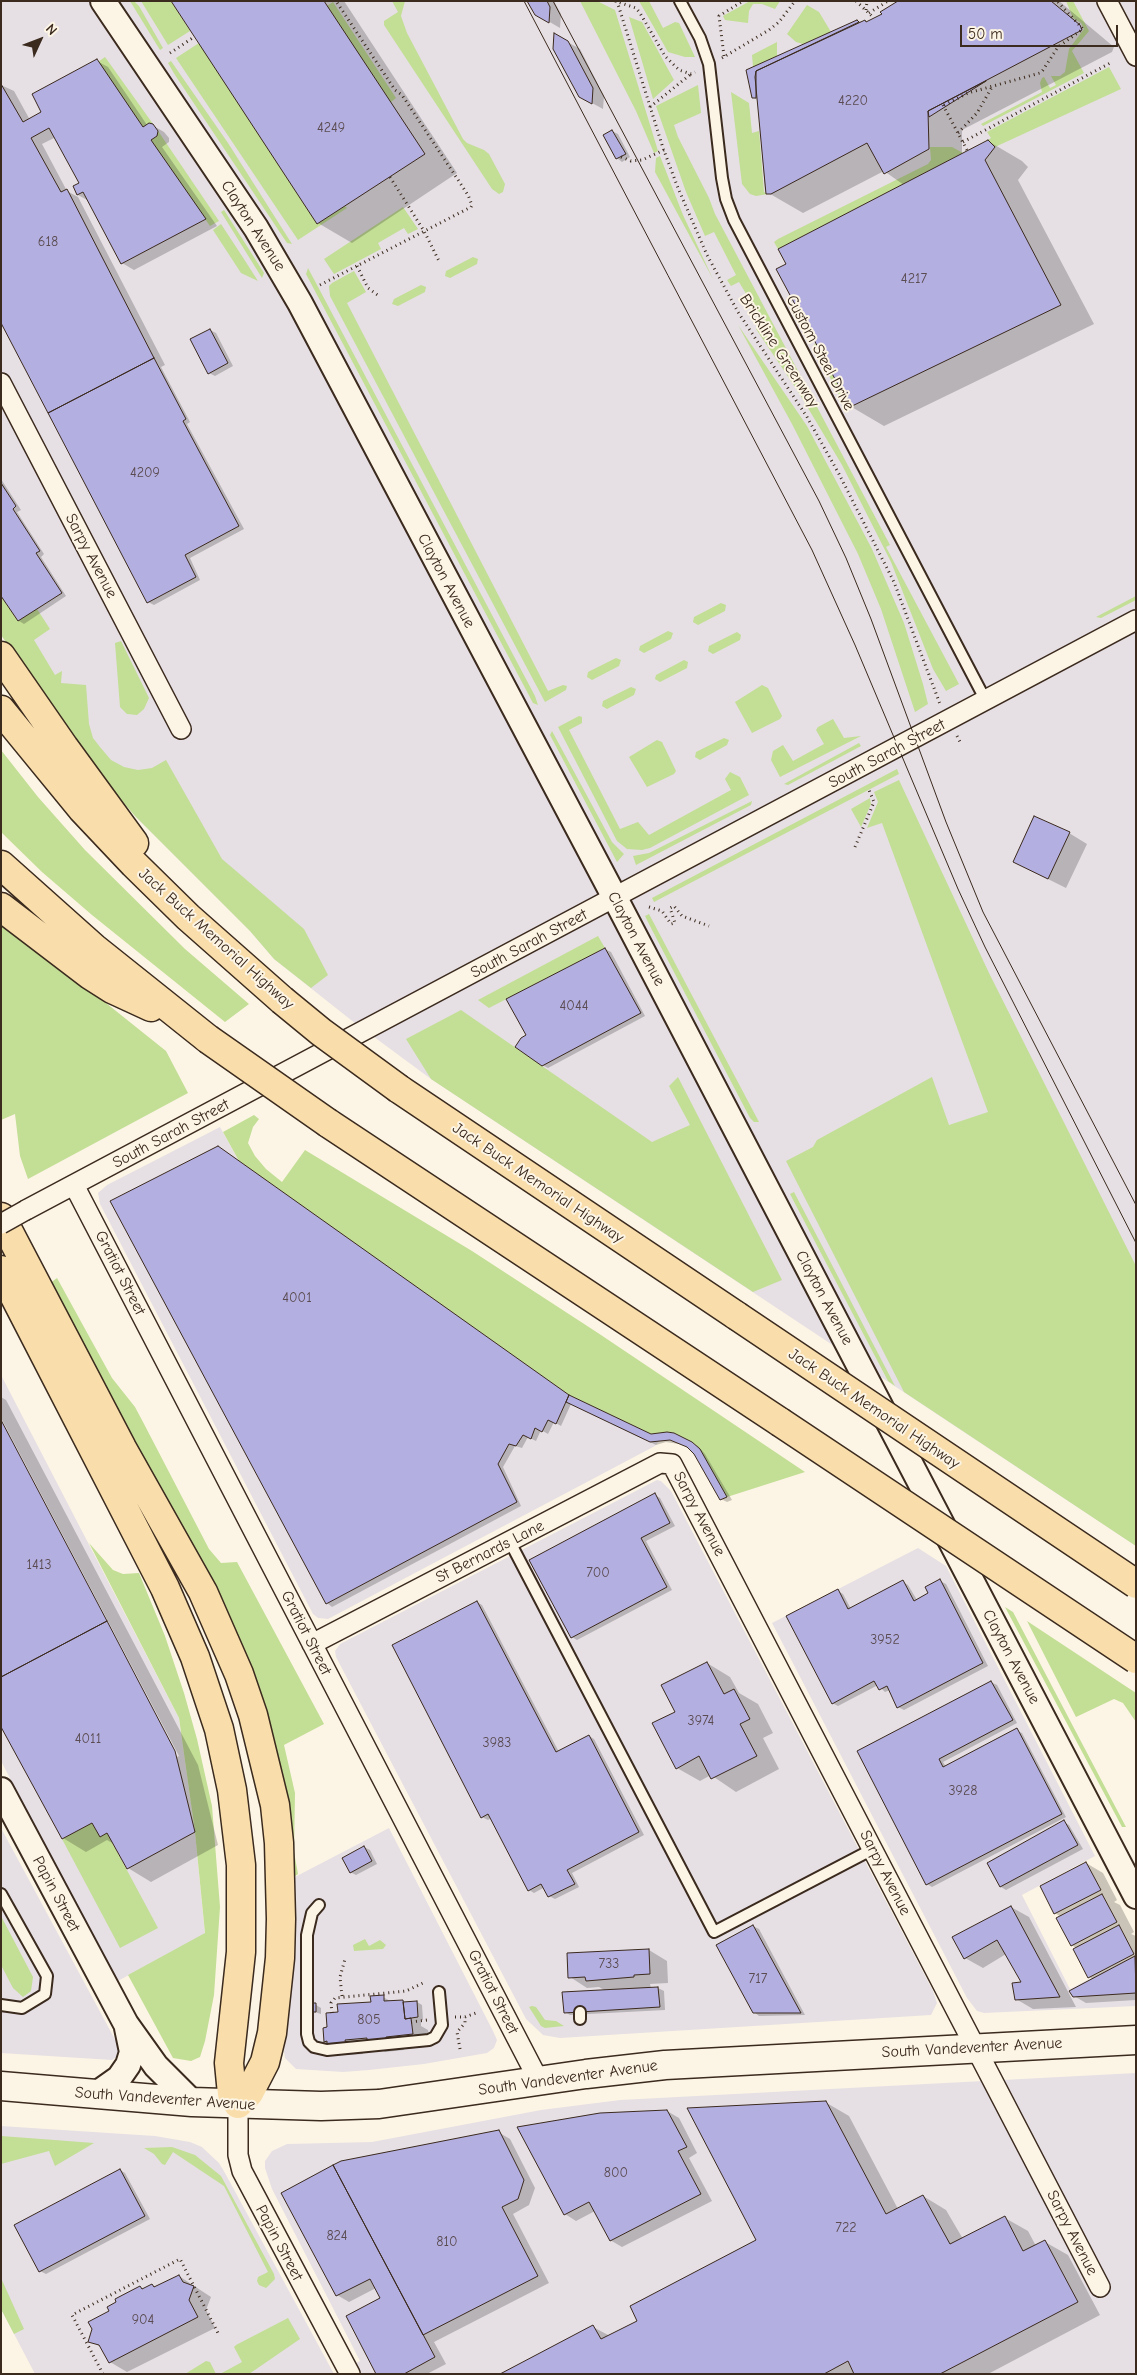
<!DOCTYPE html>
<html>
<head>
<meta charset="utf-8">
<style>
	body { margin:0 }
	#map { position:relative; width:1137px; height:2375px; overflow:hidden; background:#fcf5e5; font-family:"Comic Neue",sans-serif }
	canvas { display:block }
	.frame { position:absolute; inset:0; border:2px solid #3b2a1e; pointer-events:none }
	.north { position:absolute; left:15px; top:15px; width:50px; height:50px; -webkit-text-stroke:4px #fcf5e5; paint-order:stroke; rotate:47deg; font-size:14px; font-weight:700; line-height:20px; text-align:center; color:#3b2a1e }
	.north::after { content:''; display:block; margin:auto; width:18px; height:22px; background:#3b2a1e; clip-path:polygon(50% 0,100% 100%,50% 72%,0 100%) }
	.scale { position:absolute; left:960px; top:25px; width:158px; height:22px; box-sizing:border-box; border:2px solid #3b2a1e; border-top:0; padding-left:6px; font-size:15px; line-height:18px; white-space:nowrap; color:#3b2a1e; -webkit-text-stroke:4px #fcf5e5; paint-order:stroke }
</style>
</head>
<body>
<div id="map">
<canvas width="1137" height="2375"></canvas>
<div class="frame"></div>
<div class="north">N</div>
<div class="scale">50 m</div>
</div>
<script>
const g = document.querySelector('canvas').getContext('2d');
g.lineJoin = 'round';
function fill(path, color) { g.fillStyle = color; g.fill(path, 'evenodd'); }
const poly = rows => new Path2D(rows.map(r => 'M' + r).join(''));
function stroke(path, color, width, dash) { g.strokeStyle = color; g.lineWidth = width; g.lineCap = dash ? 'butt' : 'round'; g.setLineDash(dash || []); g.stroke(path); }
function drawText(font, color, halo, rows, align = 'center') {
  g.font = font + ' "Comic Neue",sans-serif'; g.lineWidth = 4; g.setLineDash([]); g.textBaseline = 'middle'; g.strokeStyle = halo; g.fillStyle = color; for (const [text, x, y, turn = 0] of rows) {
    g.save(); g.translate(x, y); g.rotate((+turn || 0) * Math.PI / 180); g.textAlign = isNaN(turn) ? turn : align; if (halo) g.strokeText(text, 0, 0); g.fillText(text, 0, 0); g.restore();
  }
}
const built = poly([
	[1,1,1136,1,1136,1546,431,1079,351,1020,274,959,250,931,135,816,48,705,1,635],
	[220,1127,239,1161,651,1434,667,1432,655,1446,328,1619,318,1618,313,1614,100,1204,98,1193,107,1185],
	[1,1375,179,1718,195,1832,205,1934,116,1982,1,1761],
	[657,1480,661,1481,671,1491,933,1991,937,2003,931,2015,560,2038,543,2035,526,2019,336,1657,335,1651,340,1644],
	[918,1548,946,1566,1095,1856,1022,1895,1070,1989,1136,1955,1136,2006,984,2013,977,2011,967,1998,772,1623],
	[1,1828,118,2045,118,2056,112,2060,1,2053],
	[389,1828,493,2031,497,2040,494,2048,487,2053,424,2064,369,2070,343,2072,296,2069,285,2058,284,2052,288,2005,291,1879],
	[1136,2073,1136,2374,337,2374,360,2361,272,2189,265,2168,265,2161,272,2151,287,2144,372,2142,541,2110,620,2100],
	[1,2126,155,2136,190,2142,202,2147,219,2163,225,2173,334,2374,35,2374,1,2309]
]);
const green = poly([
	[130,1,134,1,139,6,163,48,160,50],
	[141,1,171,1,190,31,168,45],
	[392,1,405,1,401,16,407,33,463,139,467,143,484,150,489,154,505,184,503,192,499,194,492,189,384,25,384,21,398,12],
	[580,1,597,1,615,10,658,151,654,153,636,111],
	[639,1,649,1,663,28,675,22,679,23,695,57,685,57,668,52],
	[750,1,780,1,775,9,762,4,753,4,749,11,748,23,725,20,723,16],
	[1066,1,1073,1,1089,31,1072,51,1084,73,983,126,981,124,1042,92,1040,83,1042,78,1044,77,1050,88,1056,85,1051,76,1060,76,1065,72,1069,49,1084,29,1081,23,1073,18],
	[333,2,396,98,391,102,327,6],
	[807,5,819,12,831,32,803,44,796,42,787,34],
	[629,17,642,22,674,80,653,99],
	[777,42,777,56,753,67,752,55],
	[199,43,317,224,345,206,347,208,298,240,176,58],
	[105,57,153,124,149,123,143,127,98,62],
	[171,61,228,143,292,244,287,243,175,75,168,63],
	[1109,67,1121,89,995,147,988,140,991,138,987,132],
	[698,85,701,113,674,125,678,137,709,198,715,214,890,545,886,547,959,684,946,691,933,669,891,562,842,465,799,393,756,329,764,324,739,282,731,286,727,280,736,275,714,232,705,236,686,192,656,106],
	[731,92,749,103,752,133,759,131,764,192,768,194,756,196,750,194,742,184],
	[158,131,219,221,210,226,151,140,157,136],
	[930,147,952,147,963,153,778,249,774,242,778,239,928,164,931,160],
	[660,156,683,215,713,279,655,172,656,158],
	[403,207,418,229,408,234,404,228,378,243,381,249,334,274,324,259],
	[224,210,264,273,262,278,221,212],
	[221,224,242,256,258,281,241,273,213,230],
	[473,257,478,259,477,264,450,278,445,276,446,271],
	[308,268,535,696,538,705,533,703,306,274],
	[354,271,366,292,347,303,548,691,563,685,567,686,566,690,545,702,330,296,329,286,332,283],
	[421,285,426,287,425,292,398,306,392,304,394,299],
	[738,325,807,426,872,549,904,623,923,684,928,704,915,712,881,609,858,554,792,424],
	[815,343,850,407,846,409,814,346],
	[1,596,18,621,37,609,50,629,34,640,55,675,62,671,61,683,86,685,89,724,93,738,100,747,111,760,124,767,138,770,152,768,166,760,222,859,304,929,328,975,311,988,274,959,250,931,135,816,92,766,1,635],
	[1136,596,1136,600,1101,618,1096,617],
	[721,603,726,605,725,611,698,625,693,622,694,617],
	[668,631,673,633,671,639,644,653,639,650,640,646],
	[737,632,741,635,740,640,713,654,708,651,709,646],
	[121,641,149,698,144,709,137,715,127,714,120,707,115,643],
	[616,658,621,660,619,666,592,680,587,677,588,672],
	[684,660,688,662,687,668,660,682,655,679,656,675],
	[762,685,768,688,782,716,780,719,752,733,735,702],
	[631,687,636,689,634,695,607,709,602,706,603,701],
	[579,716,582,717,582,723,569,730,620,829,638,822,649,835,731,790,725,779,730,772,740,777,749,795,650,848,642,850,627,849,617,841,558,727],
	[833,719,844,738,861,736,780,777,771,760,773,751,783,745,793,761,824,744,816,730,818,727],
	[552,731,612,842,624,854,617,862,550,735],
	[724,738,729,740,727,745,700,760,695,757,696,752],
	[657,740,662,742,676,771,674,774,647,787,629,757],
	[859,743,861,746,788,785,784,784],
	[1,750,38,797,85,850,185,949,249,1004,225,1022,92,915,42,872,1,832],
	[897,769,899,774,654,902,652,898],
	[899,780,989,973,1136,1266,1136,1546,904,1392,786,1161,813,1147,817,1140,932,1077,949,1125,988,1112,882,823,867,828,878,802,874,792],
	[870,798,871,804,861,827,851,809],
	[752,801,751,805,636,865,633,856,649,853],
	[649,914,759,1122,754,1122,750,1118,651,928,645,916],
	[1,919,166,1051,188,1093,28,1179,20,1156,15,1114,1,1120],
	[598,936,605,948,489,1008,478,1000],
	[461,1010,652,1142,690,1125,669,1086,678,1077,782,1280,753,1292,431,1079,406,1039],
	[254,1115,259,1119,253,1127,248,1143,255,1156,266,1169,282,1182,305,1150,472,1251,598,1333,805,1472,727,1497,700,1449,692,1442,674,1433,667,1432,651,1434,569,1395,239,1161,223,1132],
	[794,1192,895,1386,888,1381,790,1194],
	[57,1278,112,1378,135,1407,143,1422,209,1549,221,1563,237,1562,324,1724,284,1745,295,1793,294,1852,298,1874,291,1879,288,1814,49,1284],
	[89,1543,113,1570,123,1574,139,1573,165,1636,184,1693,197,1739,212,1806,220,1907,214,1995,205,2041,200,2057,191,2061,173,2058,128,1975,205,1933,195,1832,179,1718],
	[1005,1607,1013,1612,1126,1827,1122,1827],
	[1027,1621,1136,1693,1136,1722,1123,1703,1114,1699,1076,1717],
	[92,1823,100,1837,107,1833,158,1928,120,1948,62,1839],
	[1,1916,33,1977,31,1991,23,1997,13,1988,1,1965],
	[365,1939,369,1946,380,1940,386,1945,383,1949,354,1951,353,1945],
	[532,2006,536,2007,545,2020,556,2021,564,2026,545,2028,541,2026,529,2007],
	[1,2136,94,2143,55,2166,49,2151,1,2164],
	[172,2147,195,2155,221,2176,274,2274,275,2279,266,2288,259,2285,257,2281,258,2277,268,2272,224,2186,173,2152,165,2165,162,2164,154,2154,144,2148],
	[1,2278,24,2329,14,2334,1,2309],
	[288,2318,300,2339,249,2374,220,2374,242,2362,234,2347,236,2345],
	[206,2361,210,2362,216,2374,185,2374]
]);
const shadow = poly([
	[172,1,344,1,457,173,352,243,318,223],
	[529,1,554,1,561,14,560,28,536,14],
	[900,1,1059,1,1114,47,1112,52,962,130,962,155,988,141,1022,161,1028,167,1018,180,1094,324,884,426,850,406,787,265,904,185,884,171,803,213,765,191,758,100,754,98,748,70,857,21,868,23,884,15],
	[555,35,580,49,604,96,603,109,592,103],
	[97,61,108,67,147,125,152,125,164,132,169,138,169,142,162,147,217,226,134,270,122,263,89,201,78,195,74,187,80,184,56,137,42,144,67,191,78,197,165,365,161,367,190,422,187,424,244,529,190,558,200,580,154,605,148,602,1,85,14,91,30,120,43,112],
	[612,131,618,134,630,157,622,162,617,158],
	[210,330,216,333,233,366,215,376,209,373],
	[1,479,21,510,17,512,44,554,41,557,66,596,24,624,19,621,1,593],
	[1069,833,1087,844,1066,888,1014,862],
	[605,949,611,952,645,1016,548,1068,542,1065,528,1036],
	[224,1151,572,1398,651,1436,682,1437,698,1446,705,1454,732,1500,727,1502,721,1499,695,1453,685,1445,666,1442,656,1445,571,1404,561,1426,554,1422,548,1434,541,1430,536,1441,528,1437,522,1448,515,1446,503,1467,521,1506,332,1607,327,1603],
	[1,1397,6,1400,198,1765,218,1845,151,1882,128,1868,114,1844,107,1840,86,1852,63,1838,1,1423,177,1757,179,1756,1,1418],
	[655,1495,660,1498,675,1526,646,1541,672,1590,577,1640,572,1637],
	[940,1581,946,1584,988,1666,904,1710,898,1707,890,1690,885,1692,878,1685,838,1706,832,1703,838,1591,843,1594,851,1609,903,1582,908,1585,917,1600,930,1594],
	[477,1602,482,1605,559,1752,589,1736,594,1739,644,1835,572,1873,579,1887,555,1899,549,1896,545,1887,534,1893,529,1890,491,1818,488,1820,482,1817],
	[707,1663,730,1677,739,1693,758,1704,773,1733,763,1738,779,1769,736,1792,711,1775,700,1781,677,1768,677,1712],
	[991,1682,997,1685,1017,1723,943,1762,946,1767,1016,1730,1022,1733,1066,1817,932,1887,927,1884,859,1752],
	[1064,1822,1069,1825,1083,1849,1006,1890,1001,1887],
	[364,1847,370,1850,377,1864,356,1875,350,1872],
	[1086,1863,1103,1873,1117,1900,1114,1902,1120,1905,1134,1932,1131,1934,1136,1936,1136,2000,1086,2003,1074,1996,1094,1980,1089,1977,1077,1949,1072,1945,1061,1917,1055,1913,1041,1887],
	[1011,1907,1029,1917,1076,2007,1033,2009,1016,1999,1023,1984,1006,1954,983,1968,965,1958],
	[753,1926,759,1929,805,2015,759,2016,754,2012],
	[649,1950,667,1961,668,1983,650,1984,651,1988,658,1988,664,1991,665,2010,570,2015,565,2012,606,1991,599,1987,587,1988,570,1977],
	[383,1997,392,2002,417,2002,422,2005,423,2020,421,2020,421,2026,428,2030,430,2044,403,2046,404,2050,385,2052,379,2048,362,2050,363,2054,346,2055,328,2045,325,2041,328,2028,339,2013,372,2003],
	[316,2005,321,2008,321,2014,311,2011],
	[825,2102,849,2116,898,2209,923,2196,946,2210,963,2239,1005,2218,1028,2231,1036,2246,1045,2242,1068,2255,1100,2315,988,2374,503,2374,593,2327,610,2336,639,2322,758,2241],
	[667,2111,679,2118,697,2153,689,2158,712,2201,622,2247,610,2240,595,2211,576,2221,565,2214],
	[498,2132,510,2139,535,2188,529,2205,513,2214,549,2283,434,2342,446,2364,427,2374,377,2374,382,2298,376,2288,349,2302,337,2295],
	[120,2170,125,2173,150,2219,46,2274,40,2271],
	[179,2276,211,2297,206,2310,215,2328,127,2372,110,2362,103,2348,90,2341,111,2311,140,2287,144,2289,152,2285,157,2287]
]);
const building = poly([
	[171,1,324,1,425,154,317,224,171,1],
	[527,1,547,1,550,7,549,23,535,15,527,1],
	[898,1,1051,1,1080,25,1082,30,928,111,929,149,884,174,867,143,771,194,766,194,755,77,756,71,865,20,866,22,882,14,880,12,898,1],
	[857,20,859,22,756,71,756,98,752,98,746,70,857,20],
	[554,33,568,41,593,88,592,104,579,97,553,49,554,33],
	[97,59,143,127,149,123,153,124,158,131,157,136,151,140,206,219,121,264,83,192,77,195,73,186,79,183,49,128,31,138,61,192,67,189,154,358,48,413,1,323,1,84,23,122,41,112,32,94,97,59],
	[986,81,929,117,928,111,986,81],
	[612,130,626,154,616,159,603,135,612,130],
	[988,140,995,147,985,160,1061,305,850,407,776,269,786,264,778,249,988,140],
	[210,329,228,363,208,374,190,339,210,329],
	[154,358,186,419,183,421,239,526,185,555,196,577,147,603,48,413,154,358],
	[1,483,16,506,13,509,40,551,36,553,62,593,18,621,1,596,1,483],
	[1034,816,1070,832,1048,879,1013,862,1034,816],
	[605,948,641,1013,542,1066,515,1047,521,1038,526,1035,506,999,605,948],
	[218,1146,569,1395,556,1424,548,1420,542,1432,535,1428,531,1439,523,1435,516,1446,509,1444,498,1464,517,1502,326,1604,110,1201,218,1146],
	[569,1395,651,1434,667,1432,674,1433,692,1442,700,1449,727,1497,720,1500,694,1454,687,1447,670,1440,650,1442,566,1402,569,1395],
	[1,1420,107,1621,1,1677,1,1420],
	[655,1493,670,1523,641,1538,667,1587,571,1638,529,1560,655,1493],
	[940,1579,983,1663,897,1708,887,1686,879,1690,874,1681,832,1704,786,1616,838,1589,848,1609,903,1580,914,1601,928,1593,925,1587,940,1579],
	[477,1601,556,1752,589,1735,639,1832,567,1870,575,1884,548,1897,541,1884,528,1891,488,1814,481,1818,392,1645,477,1601],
	[107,1621,175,1751,195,1832,127,1869,107,1833,100,1837,92,1823,62,1839,1,1727,1,1677,107,1621],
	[707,1662,724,1694,734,1689,750,1719,740,1724,757,1756,711,1779,699,1756,676,1769,652,1723,675,1712,661,1685,707,1662],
	[991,1681,1013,1720,939,1759,943,1767,1017,1728,1062,1814,926,1885,857,1751,991,1681],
	[1064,1820,1078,1845,1000,1887,987,1863,1064,1820],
	[364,1846,372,1861,350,1873,342,1858,364,1846],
	[1086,1862,1101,1890,1054,1914,1040,1886,1086,1862],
	[1102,1894,1117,1922,1071,1946,1056,1918,1102,1894],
	[1011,1906,1060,1997,1015,2000,1012,1983,1021,1982,997,1940,964,1959,952,1937,1011,1906],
	[753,1925,801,2013,753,2013,716,1945,753,1925],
	[1119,1925,1134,1954,1088,1978,1073,1949,1119,1925],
	[649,1949,650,1974,634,1975,634,1977,586,1981,585,1977,568,1978,567,1953,649,1949],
	[1135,1956,1136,1993,1073,1997,1069,1991,1135,1956],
	[658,1987,660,2007,564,2013,562,1992,658,1987],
	[384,1995,384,2001,403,2000,405,2019,411,2018,413,2034,386,2037,386,2041,367,2043,367,2038,345,2040,346,2044,327,2046,327,2041,324,2042,323,2028,327,2027,326,2013,338,2012,337,2004,371,2002,370,1996,384,1995],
	[417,2001,418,2017,405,2019,403,2002,417,2001],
	[309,2003,316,2003,316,2012,309,2012,309,2003],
	[826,2101,886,2214,923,2195,950,2244,1005,2216,1023,2251,1045,2240,1078,2302,940,2374,854,2374,848,2361,824,2374,500,2374,593,2325,601,2339,637,2321,630,2306,756,2240,687,2108,826,2101],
	[667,2110,687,2147,678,2151,701,2194,610,2241,589,2202,564,2215,517,2127,600,2113,667,2110],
	[499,2130,524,2180,518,2199,502,2207,538,2276,423,2335,333,2165,341,2161,499,2130],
	[333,2165,435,2357,404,2374,376,2374,346,2316,380,2298,370,2279,336,2296,281,2193,333,2165],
	[120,2169,145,2216,39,2272,14,2225,120,2169],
	[179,2275,183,2282,194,2286,189,2300,198,2317,109,2363,99,2345,88,2342,92,2329,88,2322,109,2311,107,2307,116,2302,115,2299,140,2286,142,2289,152,2284,154,2287,179,2275]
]);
const path = poly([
	[615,1,636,8,640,13,665,56,679,70,691,74,695,72],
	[617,1,663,148,678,188,707,255,738,312,807,417,839,474,894,582,940,704],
	[856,1,874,18],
	[866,10,867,1],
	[869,13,888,1],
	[170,53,194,37],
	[724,56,719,16,743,1],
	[722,58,769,30,779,22,795,1],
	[943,105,967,150],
	[944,105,968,93,1040,73,1043,70,1058,47,1083,29,1057,1],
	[650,107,691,74],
	[958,133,977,113,992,87],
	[963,142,1112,62],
	[621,157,631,161,642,160,664,150],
	[390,177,424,231,440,263],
	[357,266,368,288,379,296],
	[320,285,471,207,472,205,468,195,402,95,395,90,336,1],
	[957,736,960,742],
	[855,847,874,802,869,790],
	[649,907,662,911,671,924,675,923,670,908,674,906,682,916,709,926],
	[342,1996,340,1977,345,1959],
	[332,2013,331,2003,335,1998,406,1991,423,1983],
	[455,2017,465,2017,476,2013],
	[411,2022,427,2020],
	[460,2049,457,2032,465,2023,465,2017],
	[103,2374,72,2315,180,2259,219,2335]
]);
const service = poly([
	[680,1,700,38,709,64,722,178,726,199,734,220,986,701],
	[510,1542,714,1932,873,1849],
	[1,1894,47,1976,45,1994,22,2008,1,2005],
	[319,1905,312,1913,307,1935,307,2034,309,2042,314,2047,327,2050,429,2040,435,2037,442,2025,439,1992],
	[580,2012,580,2019]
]);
const minor = poly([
	[1107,1,1136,56],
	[1,383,181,729],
	[74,1185,539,2081],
	[26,1210,1136,620],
	[312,1644,660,1463,672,1464,1100,2287],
	[238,2104,238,2155,242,2171,350,2374]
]);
const tertiary = poly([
	[103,1,256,228,300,303,615,898,1136,1896],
	[1,1790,126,2024,156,2066,192,2102],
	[95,2095,119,2078,128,2065,132,2052,127,2028]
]);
const secondary = poly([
	[1,2086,192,2102,321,2106,379,2104,586,2074,665,2065,1136,2040]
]);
const motorway = poly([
	[1,656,64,747,134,843],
	[1,710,82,809,134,864,188,917,282,1000],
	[1,865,94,948,208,1039],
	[1,907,90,975,112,989,151,1007],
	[399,1089,737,1316],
	[328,1123,780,1422],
	[1,1217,122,1448,203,1592,239,1674,253,1715,275,1805,279,1843,281,1919,280,1958,272,2033,265,2062,249,2093,238,2104,232,2094,229,2063,241,1952,241,1865,232,1790,219,1729,195,1657,165,1588,1,1270]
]);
const tram = poly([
	[524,1,812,550,855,645,958,889,985,947,1136,1243],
	[553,1,819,501,846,558,871,619,946,822,983,912,1136,1205]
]);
const minorBridge = poly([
	[1,1224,26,1210]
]);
const motorwayBridge = poly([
	[282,1000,321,1032,399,1089],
	[208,1039,328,1123],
	[737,1316,1136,1584],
	[780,1422,1136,1659]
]);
const numberNames = [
	["4220",853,101],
	["4249",331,128],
	["618",48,242],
	["4217",914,279],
	["4209",145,473],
	["4044",574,1006],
	["4001",297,1298],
	["1413",39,1565],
	["700",598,1573],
	["3952",885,1640],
	["3974",701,1721],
	["4011",88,1739],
	["3983",497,1743],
	["3928",963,1791],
	["733",609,1964],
	["717",758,1979],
	["805",369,2020],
	["800",616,2173],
	["722",846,2228],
	["824",337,2236],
	["810",447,2242],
	["904",143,2320]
];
const streetNames = [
	["Clayton Avenue",253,226,57],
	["Brickline Greenway",779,351,57],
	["Custom Steel Drive",820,353,62],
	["Sarpy Avenue",91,556,62],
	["Clayton Avenue",446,581,62],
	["South Sarah Street",887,754,-28],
	["Jack Buck Memorial Highway",216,939,42],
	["Clayton Avenue",636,939,62],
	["South Sarah Street",529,944,-28],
	["South Sarah Street",171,1134,-28],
	["Jack Buck Memorial Highway",538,1183,34],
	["Gratiot Street",120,1273,63],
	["Clayton Avenue",824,1298,62],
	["Jack Buck Memorial Highway",874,1409,34],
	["Sarpy Avenue",699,1514,62],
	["St Bernards Lane",490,1552,-27],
	["Gratiot Street",306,1633,63],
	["Clayton Avenue",1011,1657,62],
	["Sarpy Avenue",885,1873,63],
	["Papin Street",56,1894,62],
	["Gratiot Street",493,1992,63],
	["South Vandeventer Avenue",972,2048,-3],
	["South Vandeventer Avenue",568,2078,-8],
	["South Vandeventer Avenue",165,2099,4],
	["Sarpy Avenue",1072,2233,63],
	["Papin Street",279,2243,62]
];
fill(built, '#e6e0e4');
fill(green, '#c3de95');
fill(shadow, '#0003');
fill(building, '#b4afe1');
stroke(building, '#3b2a1e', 1);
stroke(service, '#3b2a1e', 14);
stroke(minor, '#3b2a1e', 22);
stroke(tertiary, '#3b2a1e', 28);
stroke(secondary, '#3b2a1e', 31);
stroke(motorway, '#3b2a1e', 31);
stroke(path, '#3b2a1e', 3, [1, 4]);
stroke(service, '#fcf5e5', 10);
stroke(minor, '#fcf5e5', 19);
stroke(tertiary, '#fcf5e5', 24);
stroke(secondary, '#fcf5e5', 28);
stroke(motorway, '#f9deab', 28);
stroke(tram, '#3b2a1e', 1);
stroke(minorBridge, '#3b2a1e', 22, []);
stroke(motorwayBridge, '#3b2a1e', 31, []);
stroke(minorBridge, '#fcf5e5', 19);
stroke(motorwayBridge, '#f9deab', 28);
drawText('14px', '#594b4f', null, numberNames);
drawText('16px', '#3b2a1e', '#fcf5e5', streetNames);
</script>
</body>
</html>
